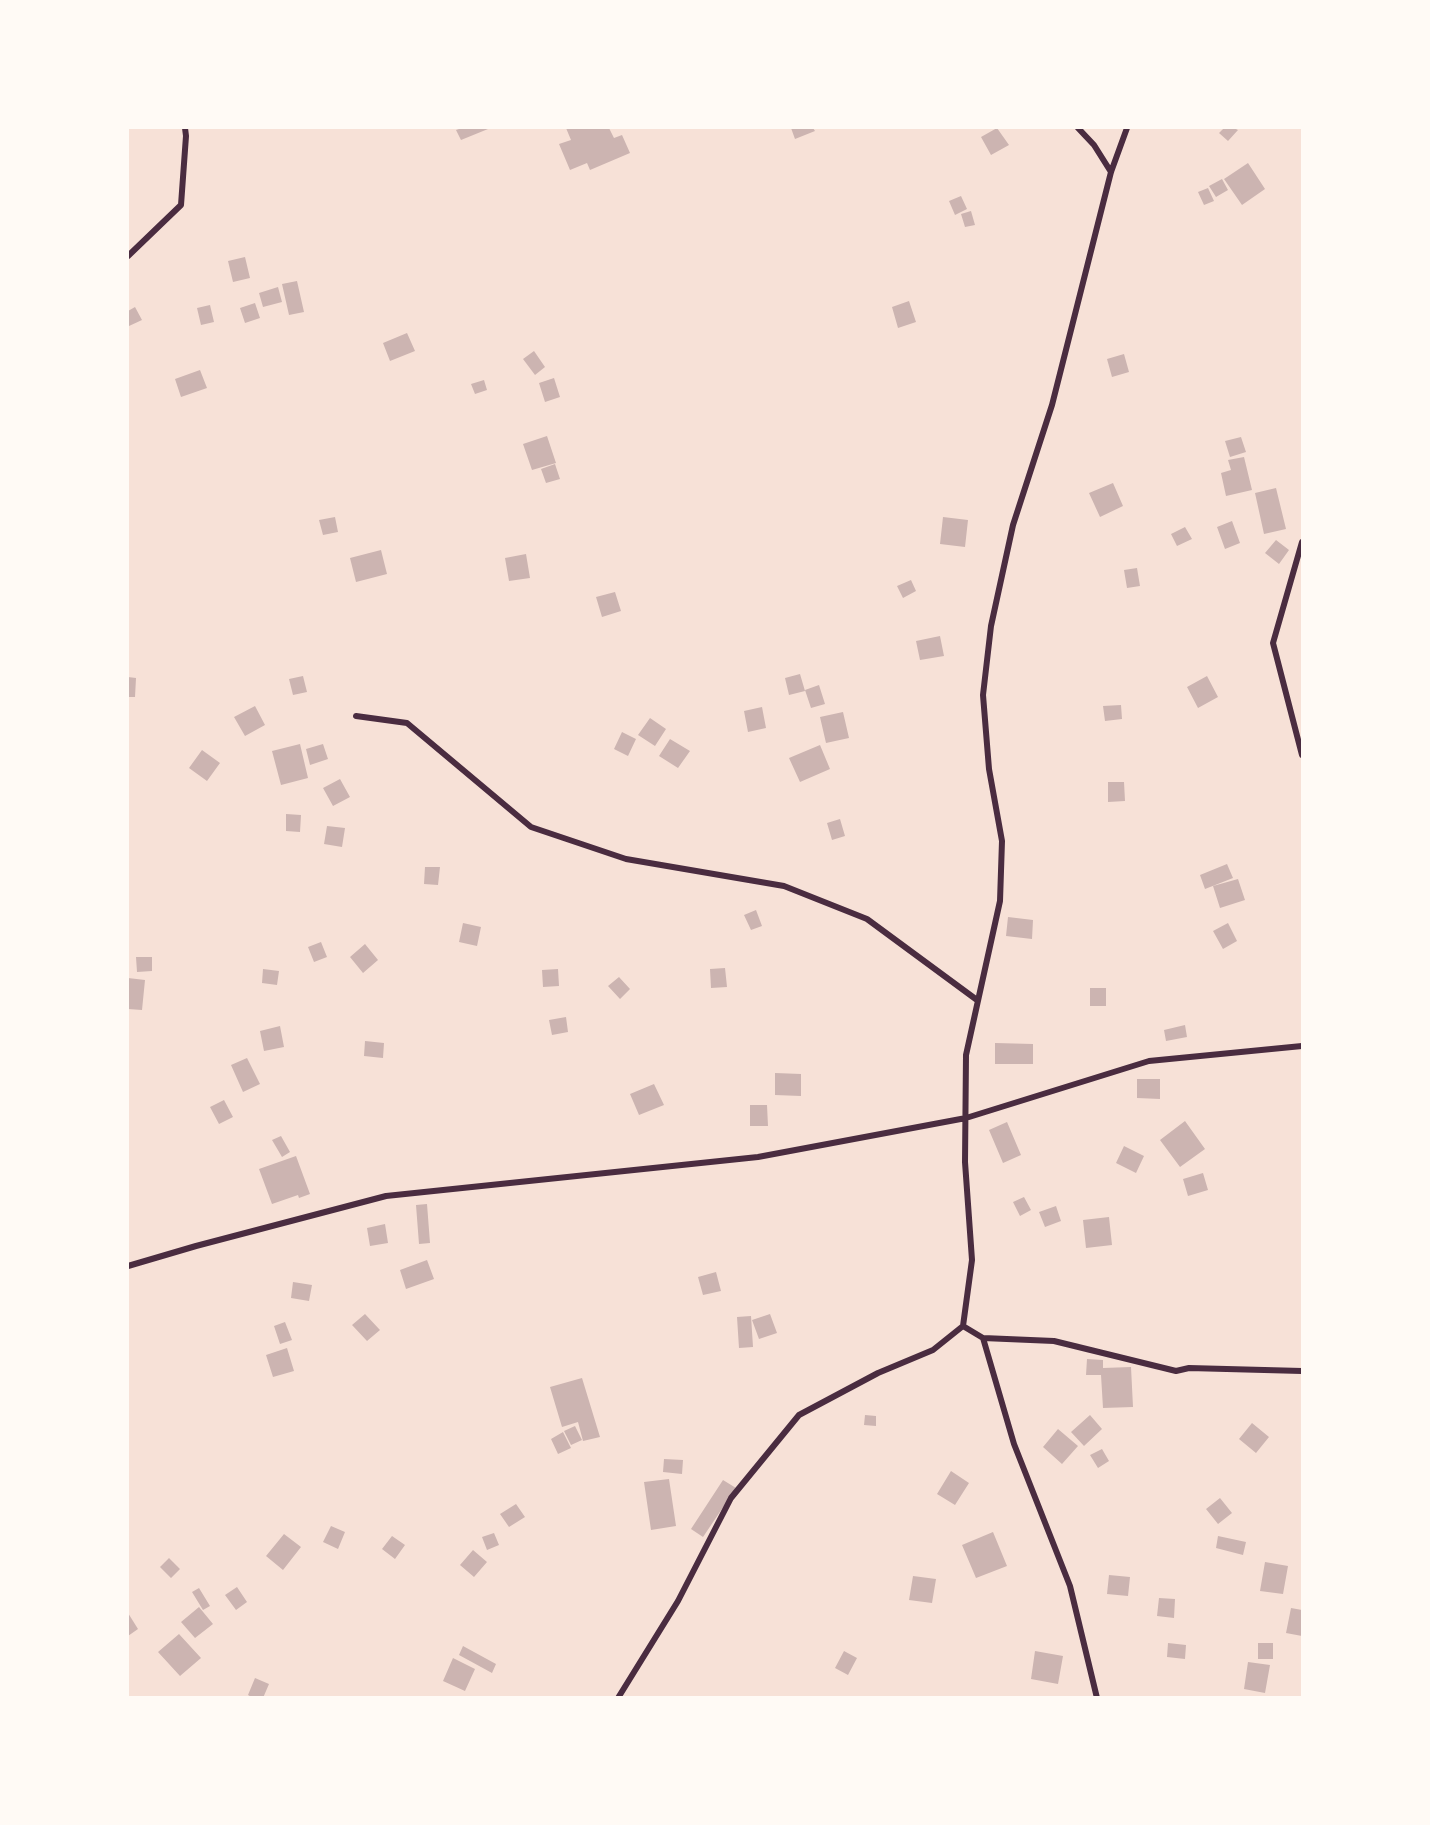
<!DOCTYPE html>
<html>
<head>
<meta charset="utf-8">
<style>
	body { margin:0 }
	#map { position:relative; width:1430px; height:1825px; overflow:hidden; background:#f7e1d7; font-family:"Golos Text",sans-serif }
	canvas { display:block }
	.frame { position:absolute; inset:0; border:129px solid #fffaf5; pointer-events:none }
</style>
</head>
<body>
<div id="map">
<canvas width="1430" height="1825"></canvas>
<div class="frame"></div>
</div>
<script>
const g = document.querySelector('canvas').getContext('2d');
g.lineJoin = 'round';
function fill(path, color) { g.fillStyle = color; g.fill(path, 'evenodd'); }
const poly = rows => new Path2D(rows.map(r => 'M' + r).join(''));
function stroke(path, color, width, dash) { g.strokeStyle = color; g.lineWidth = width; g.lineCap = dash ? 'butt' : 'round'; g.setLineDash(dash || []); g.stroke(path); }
const building = poly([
	[462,128,487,128,488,129,461,140,456,130],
	[566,128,609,128,614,138,622,135,630,153,590,170,587,163,570,170,559,144,571,140],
	[791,128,813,128,815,131,795,139],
	[997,128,1009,145,991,155,981,137],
	[1224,128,1234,128,1238,130,1228,141,1219,133],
	[1248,163,1265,189,1242,205,1224,179],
	[1222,179,1228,190,1216,197,1209,186],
	[1208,188,1214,201,1204,205,1198,192],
	[961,196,967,209,955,215,949,201],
	[971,211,975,225,965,227,961,214],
	[245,257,250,278,233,282,228,261],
	[297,281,304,312,289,315,282,284],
	[278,287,282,302,263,307,259,293],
	[909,301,916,322,898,328,892,307],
	[255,303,260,318,245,323,240,308],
	[210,305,214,322,201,325,197,308],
	[135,307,142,320,129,326,128,322,128,311],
	[407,333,415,351,390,361,383,343],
	[534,351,545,367,535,375,523,359],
	[1124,354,1129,372,1112,377,1107,359],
	[200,370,207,388,181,397,175,379],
	[554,378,560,397,545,402,539,383],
	[484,380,487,390,475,394,471,384],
	[547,436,556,463,532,470,523,444],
	[1241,437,1246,452,1230,457,1225,441],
	[1244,457,1252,490,1226,496,1221,473,1231,470,1228,460],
	[555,464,560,479,546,483,541,469],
	[1113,483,1123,506,1100,517,1089,493],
	[1276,488,1286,529,1264,534,1255,493],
	[335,517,338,532,323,535,319,520],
	[943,517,968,520,965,547,940,544],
	[1232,521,1240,543,1225,549,1217,527],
	[1185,527,1192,539,1177,546,1171,534],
	[1276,540,1289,550,1279,564,1265,553],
	[381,550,387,574,356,582,350,558],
	[526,554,530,578,509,581,505,558],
	[1137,568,1140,586,1127,588,1124,570],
	[911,580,916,591,903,598,897,586],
	[615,592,621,611,602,617,596,597],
	[940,636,944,656,920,660,916,641],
	[800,674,805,691,789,695,785,678],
	[303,676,307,692,293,695,289,679],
	[1207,676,1218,697,1198,708,1187,687],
	[128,677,136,678,135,697,128,697],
	[819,685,825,704,811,708,805,690],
	[1121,705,1122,719,1105,721,1103,706],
	[255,706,265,725,245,736,234,717],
	[762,707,766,728,748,732,744,711],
	[843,712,849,738,826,743,820,717],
	[650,718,666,729,655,746,638,735],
	[622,732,636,739,628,756,614,749],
	[670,739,690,751,678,768,659,756],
	[300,744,308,778,281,785,272,751],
	[323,744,328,759,310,765,306,749],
	[820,745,830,769,800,782,789,758],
	[202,750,220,763,207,781,189,768],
	[340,779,350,797,333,806,323,788],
	[1108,782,1124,782,1125,801,1108,802],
	[286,814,301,815,300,832,286,831],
	[840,819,845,836,832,840,827,823],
	[327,826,345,828,342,847,324,844],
	[1227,864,1233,878,1205,889,1200,875],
	[425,867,440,867,438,885,424,884],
	[1238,879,1245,900,1220,908,1213,886],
	[756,910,762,926,751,930,744,915],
	[1008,917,1033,920,1032,939,1006,936],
	[463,923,481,927,477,946,459,942],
	[1228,923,1237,941,1223,949,1213,931],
	[321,942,327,957,314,962,308,947],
	[365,944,378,960,363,973,350,957],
	[136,957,152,957,152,971,137,972],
	[725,968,727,987,711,988,710,969],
	[263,969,279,971,277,985,262,983],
	[558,969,559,986,543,987,542,970],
	[619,977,630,989,620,999,608,986],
	[128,978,145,980,142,1010,128,1009],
	[1090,988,1106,988,1106,1006,1090,1006],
	[566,1017,568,1032,552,1035,549,1020],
	[1185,1025,1187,1037,1166,1041,1164,1030],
	[280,1026,284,1047,264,1051,260,1031],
	[365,1041,384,1043,383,1058,364,1056],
	[995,1043,1033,1044,1033,1064,995,1064],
	[247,1058,260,1084,243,1092,231,1065],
	[775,1073,801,1074,801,1096,775,1095],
	[1137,1079,1160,1079,1160,1099,1137,1098],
	[654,1084,664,1105,639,1115,630,1094],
	[224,1100,233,1117,219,1124,210,1107],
	[750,1105,767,1105,768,1126,750,1126],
	[1185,1121,1205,1149,1180,1167,1160,1140],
	[1007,1122,1021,1155,1003,1163,989,1130],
	[281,1136,290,1152,282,1157,272,1140],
	[1124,1146,1144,1156,1136,1173,1116,1163],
	[296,1156,310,1194,299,1198,298,1195,272,1204,259,1169],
	[1203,1173,1208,1190,1188,1196,1183,1179],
	[1024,1197,1031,1210,1020,1216,1013,1202],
	[427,1204,430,1243,419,1244,416,1205],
	[1056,1206,1061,1221,1045,1227,1039,1212],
	[1109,1217,1112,1245,1086,1248,1083,1220],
	[385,1224,388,1243,370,1246,367,1228],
	[427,1260,434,1279,406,1289,400,1270],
	[716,1272,721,1291,703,1295,698,1277],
	[293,1282,312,1285,309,1301,291,1298],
	[365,1314,380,1330,367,1341,352,1325],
	[770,1314,777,1333,759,1339,752,1320],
	[751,1316,753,1347,739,1348,737,1317],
	[285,1322,292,1340,280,1344,274,1326],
	[287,1348,294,1371,273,1377,266,1355],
	[1087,1359,1103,1360,1103,1368,1131,1367,1133,1407,1103,1408,1101,1375,1086,1375],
	[582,1378,600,1437,583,1441,578,1422,562,1427,550,1387],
	[865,1415,876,1416,876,1426,864,1425],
	[1090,1415,1102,1429,1084,1446,1071,1432],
	[1252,1423,1269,1437,1256,1453,1239,1439],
	[575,1426,582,1440,571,1445,564,1431],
	[1058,1429,1078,1446,1062,1464,1043,1447],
	[563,1432,571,1448,558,1454,551,1439],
	[1102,1449,1109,1461,1098,1468,1090,1455],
	[664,1459,683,1460,682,1474,663,1472],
	[951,1471,969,1483,955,1505,937,1494],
	[669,1479,676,1526,651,1530,644,1482],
	[723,1480,736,1488,703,1537,691,1529],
	[1220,1498,1232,1513,1218,1524,1206,1509],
	[516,1504,525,1517,509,1527,500,1514],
	[331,1526,345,1532,338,1549,323,1542],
	[993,1532,1007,1566,976,1578,962,1545],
	[494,1533,499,1545,487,1550,482,1537],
	[284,1534,301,1547,283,1570,266,1556],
	[392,1536,405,1545,395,1559,382,1549],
	[1218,1536,1246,1542,1243,1555,1216,1548],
	[473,1550,487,1562,474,1577,460,1565],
	[169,1558,180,1569,171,1578,160,1567],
	[1265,1562,1288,1566,1283,1594,1260,1591],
	[1109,1575,1130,1577,1128,1596,1107,1594],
	[913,1576,936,1579,932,1603,909,1600],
	[237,1587,247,1602,236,1610,225,1595],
	[199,1588,210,1606,203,1610,192,1592],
	[1159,1598,1175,1599,1174,1618,1157,1616],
	[199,1607,213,1624,195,1638,181,1622],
	[1291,1608,1302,1610,1302,1636,1286,1633],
	[128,1613,138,1629,128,1636],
	[179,1634,201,1658,180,1676,158,1652],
	[1168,1643,1186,1645,1185,1659,1167,1657],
	[1258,1643,1273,1643,1273,1659,1258,1659],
	[463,1646,496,1664,492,1673,459,1655],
	[844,1651,857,1658,848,1675,835,1668],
	[1035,1651,1063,1656,1058,1684,1031,1679],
	[453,1658,475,1669,465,1691,443,1681],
	[1248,1662,1270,1665,1265,1693,1244,1689],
	[255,1678,269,1684,263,1698,253,1698,248,1695]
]);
const minor = poly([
	[1078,128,1094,145,1111,172],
	[128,256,181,205,186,136,185,128],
	[1302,542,1273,643,1302,755],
	[356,716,407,723,531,827,626,859,784,886,867,919,977,1000],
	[128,1266,196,1246,386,1196,758,1157,966,1118,1149,1061,1302,1046],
	[963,1326,983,1338,1054,1341,1176,1371,1189,1368,1302,1371],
	[983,1338,1014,1444,1070,1586,1097,1698],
	[618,1698,678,1601,731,1498,799,1415,878,1373,933,1350,963,1326,972,1260,965,1162,966,1055,1000,901,1002,841,989,769,983,695,991,626,1013,525,1052,405,1111,172,1127,128]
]);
fill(building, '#ccb4b1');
stroke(minor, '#4a2c40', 6);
</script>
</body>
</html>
